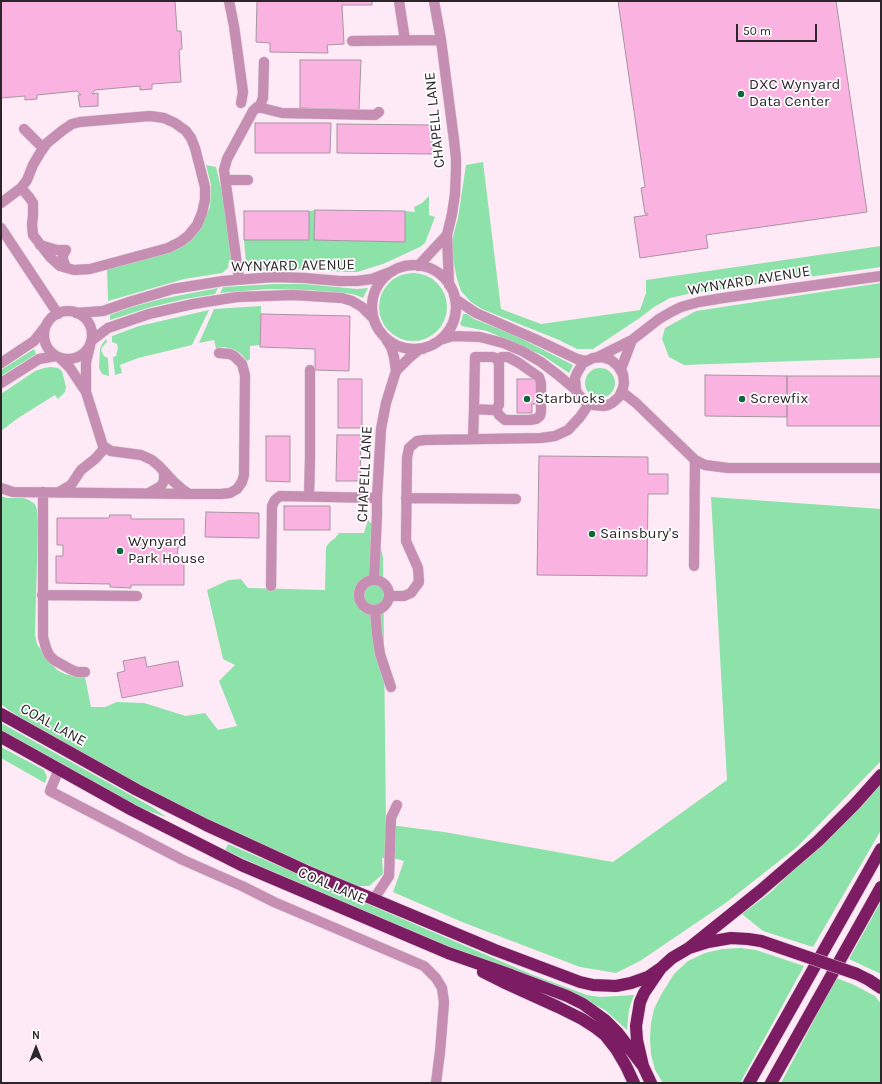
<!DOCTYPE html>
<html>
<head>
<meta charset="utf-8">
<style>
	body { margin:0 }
	#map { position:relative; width:882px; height:1084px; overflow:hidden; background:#feeaf6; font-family:Karla,sans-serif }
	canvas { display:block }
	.frame { position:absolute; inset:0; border:2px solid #2c2529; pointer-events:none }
	.north { position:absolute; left:16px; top:1028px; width:40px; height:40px; -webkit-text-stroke:3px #fff; paint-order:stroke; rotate:0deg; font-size:11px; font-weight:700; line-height:16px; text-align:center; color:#2c2529 }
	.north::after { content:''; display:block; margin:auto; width:14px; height:18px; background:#2c2529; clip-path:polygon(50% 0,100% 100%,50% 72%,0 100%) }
	.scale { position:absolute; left:736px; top:24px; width:81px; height:18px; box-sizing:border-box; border:2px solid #2c2529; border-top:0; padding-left:5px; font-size:12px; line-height:14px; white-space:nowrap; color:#2c2529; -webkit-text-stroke:3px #fff; paint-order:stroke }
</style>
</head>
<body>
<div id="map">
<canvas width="882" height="1084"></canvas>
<div class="frame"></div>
<div class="north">N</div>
<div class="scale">50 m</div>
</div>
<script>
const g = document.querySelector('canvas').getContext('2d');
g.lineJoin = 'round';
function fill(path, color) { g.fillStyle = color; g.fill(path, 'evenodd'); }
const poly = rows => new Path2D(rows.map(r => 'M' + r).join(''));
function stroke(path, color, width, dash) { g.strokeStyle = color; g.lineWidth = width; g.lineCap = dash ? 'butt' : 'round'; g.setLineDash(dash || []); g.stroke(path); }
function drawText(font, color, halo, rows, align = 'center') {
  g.font = font + ' Karla,sans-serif'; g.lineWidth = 3.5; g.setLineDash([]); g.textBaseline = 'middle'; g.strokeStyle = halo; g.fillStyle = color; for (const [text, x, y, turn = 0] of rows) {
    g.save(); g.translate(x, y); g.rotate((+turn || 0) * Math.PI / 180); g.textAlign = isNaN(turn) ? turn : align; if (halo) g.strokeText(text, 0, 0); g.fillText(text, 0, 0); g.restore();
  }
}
const green = poly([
	[483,162,501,309,541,324,640,310,646,293,646,280,881,246,881,267,692,293,670,298,654,307,641,317,593,349,577,349,559,340,482,309,471,302,461,291,457,279,452,255,452,240,458,218,466,165],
	[206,165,216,167,225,205,232,260,229,260,228,268,222,273,184,279,108,301,107,269,199,229,210,207,211,185],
	[429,196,429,215,435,217,425,243,420,247,383,264,357,272,347,272,300,269,256,270,252,269,246,262,244,240,309,240,309,211,315,210,314,240,404,242,405,211,415,212,414,207,422,203],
	'379 307a34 34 0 1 1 68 0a34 34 0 1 1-68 0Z',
	[881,283,881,358,684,365,669,357,662,339,665,328,696,311],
	[275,284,305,284,357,289,368,288,363,298,356,295,346,293,307,290,267,289,220,293,223,287],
	[218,288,215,294,185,299,151,307,110,320,110,315,132,307,161,299],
	[261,306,260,345,250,346,250,359,247,361,240,353,233,349,224,347,216,348,214,340,199,343,214,309],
	[209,310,192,345,138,358,120,365,122,373,115,375,113,357,116,356,118,348,117,344,112,342,112,336,139,326],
	[463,314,467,314,474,319,514,335,573,365,569,373,542,355,487,331,462,326,460,324,462,319],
	[106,339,107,342,103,346,101,350,104,356,108,358,109,376,102,374,99,368,100,349,102,344],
	[34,349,36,354,1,376,1,370],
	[51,367,58,368,62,371,66,387,65,392,58,399,55,395,18,418,1,431,1,394,35,371,44,368],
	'585 383a15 15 0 1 1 30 0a15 15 0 1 1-30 0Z',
	[1,496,7,498,24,498,29,500,35,504,37,510,38,524,35,635,37,644,45,656,57,670,65,674,78,677,85,677,91,707,105,707,117,702,144,703,186,716,205,713,218,730,237,726,219,681,235,665,223,659,207,590,229,580,241,579,248,588,325,590,326,547,330,542,335,538,339,533,364,533,368,520,377,531,383,557,386,826,398,826,444,832,613,862,727,780,711,497,881,509,881,761,797,847,727,902,640,961,616,973,580,967,462,922,393,892,404,861,397,859,382,858,383,874,369,886,357,886,249,839,158,795,50,736,10,711,1,704],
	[1,723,152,807,166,817,146,810,80,776,1,731],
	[1,747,44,770,47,777,45,783,1,758],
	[881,782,881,830,813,947,763,931,742,914,771,892],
	[228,844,533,975,587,995,600,997,634,995,629,1009,627,1030,605,1010,577,996,485,962,262,867,225,850],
	[881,901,881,974,849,959],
	[741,948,756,950,804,966,740,1083,663,1083,655,1070,651,1054,650,1039,651,1023,654,1009,662,993,674,974,688,961,705,953,722,949],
	[836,978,852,984,875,996,881,1004,881,1083,781,1083]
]);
const building = poly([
	[1,1,175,1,177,31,181,31,182,49,179,50,181,82,152,84,152,89,140,90,140,86,95,90,92,94,98,93,98,106,80,107,78,95,81,95,77,91,37,95,37,99,25,100,25,96,1,98,1,1],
	[257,1,372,1,372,5,342,5,344,44,327,45,328,53,270,52,270,43,256,42,257,1],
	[618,1,836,1,867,212,706,235,708,248,640,258,634,217,648,215,648,214,645,214,641,188,645,187,618,1],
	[300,60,361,60,359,110,300,108,300,60],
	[255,123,331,123,330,153,255,153,255,123],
	[337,124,432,125,432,154,337,153,337,124],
	[315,210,405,211,405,242,314,240,315,210],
	[244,211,309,211,309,240,244,240,244,211],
	[261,314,350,316,349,371,315,370,315,349,260,347,261,314],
	[705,375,787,376,787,417,705,416,705,375],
	[787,376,881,376,881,426,787,426,787,376],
	[338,379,362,379,362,428,338,428,338,379],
	[517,379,536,379,536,395,538,395,538,404,532,404,532,413,517,413,517,379],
	[337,435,361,435,360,481,336,481,337,435],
	[266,436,290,436,290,482,266,481,266,436],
	[539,456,648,457,648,474,668,474,668,494,648,494,647,576,537,575,539,456],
	[284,506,330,506,330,530,284,530,284,506],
	[206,512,259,513,259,538,205,537,206,512],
	[110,515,131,515,131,519,184,519,184,547,178,547,177,557,184,557,184,585,131,585,131,588,110,587,110,584,56,583,56,556,63,556,63,545,57,545,57,518,109,518,110,515],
	[145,657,147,667,178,661,183,686,122,698,117,673,125,671,123,661,145,657]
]);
const minor = poly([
	[229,1,234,26,243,92,241,103],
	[399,1,405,40],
	[434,1,441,40,454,140,456,158,456,170,455,194,452,214,447,235,449,285],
	[352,41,441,40],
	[259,108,263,98,264,62],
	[24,129,43,148],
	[226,180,248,180],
	[1,203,21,188,27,180,33,165,40,153,47,143,63,130,72,124,80,122,150,116,164,118,175,123,186,131,191,138,195,148,205,187,205,200,202,213,197,225,188,236,180,242,168,248,90,269,74,270,60,266,50,257,33,235,32,224,33,216,33,203,29,197,21,188],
	[1,228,58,314],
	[40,245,57,250,66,250,63,255,63,260,66,267],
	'372 307a42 42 0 1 1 84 0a42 42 0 1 1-84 0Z',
	[418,266,447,235],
	[239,279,224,170,227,159,253,111,257,107,262,108,282,113,375,115,379,112],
	[455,299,476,313,535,339,577,359,586,361],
	'44 335a24 24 0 1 1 48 0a24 24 0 1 1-48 0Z',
	[76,313,103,311,129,302,173,289,223,281,273,277,305,278,339,281,357,281,372,279,393,271],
	[386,339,391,347,394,357,396,371],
	[440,340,453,336,480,337,503,343,522,351,541,362,558,375,576,390,578,394,585,401,593,405,603,406,608,405,612,403,619,397,623,388,624,383,623,374,618,366,611,360,602,357,593,358,583,363,577,373,575,378,576,390],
	[91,341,108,328,149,314,193,304,237,297,293,295,342,298,352,301,362,307,373,318],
	[598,357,632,340,659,319,671,312,681,307,699,302,723,298,881,276],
	[60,358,70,368,86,392,86,362,90,346],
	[1,363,34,341,45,327],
	[621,369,632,340],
	[1,383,39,359,56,356],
	[622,392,636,403,695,460,705,465,728,468,881,468],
	[496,409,499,415,505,420,529,420,536,419,540,416,541,412,541,383,539,377,519,363,508,357,502,357,497,359],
	[473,439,474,409,475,357,493,357,497,359,499,364,499,405,496,409,492,410,474,409],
	[103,446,111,451,141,455,152,460,159,466,173,481,183,490,189,494],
	[1,488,13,492,190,494,221,494,230,493,237,489,242,482,244,475,245,375,242,364,234,356,230,354,219,353],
	[43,492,43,637,46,648,49,655,54,660,70,669,77,672,85,672],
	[59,492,71,485,81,470,95,459,103,450,103,446,86,392],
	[149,493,161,486,164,481,164,471],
	[309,496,310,458,310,370],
	[406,498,516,499],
	[694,566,695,460],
	'359 595a15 15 0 1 1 30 0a15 15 0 1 1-30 0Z',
	[374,580,377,515,377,498,381,429,386,403,396,371,409,358,420,349,423,349],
	[271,586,272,506,275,500,280,496,377,498],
	[42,595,137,596],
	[389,596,404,596,411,593,419,582,418,568,406,541,407,458,409,448,417,441,425,440,541,438,555,436,568,430,580,417,589,404],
	[375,610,377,634,380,654,391,687],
	[59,769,50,791,183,860,242,886,274,902,424,966,436,978,442,988,444,1002,440,1052,436,1083],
	[374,899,389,876,391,818,397,805]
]);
const highway = poly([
	[1,714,137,790,206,825,306,871,495,950,580,982,593,985,616,986,631,983,648,977,661,968],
	[1,737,132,810,241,865,448,953,511,975,567,996,583,1004,605,1020,617,1032,643,1066],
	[689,948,760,891,818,841,855,804,881,775],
	[483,972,503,982,558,1007,582,1019,596,1028,605,1035,616,1049,626,1066,634,1083],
	[869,980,881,988],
	[651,1083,643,1066,637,1040,636,1026,640,1002,644,993,661,968,672,958,689,948,708,942,731,938,748,939,761,941],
	[749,1083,881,849],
	[771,1083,881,887]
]);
const highwayBridge = poly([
	[761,941,857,974,869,980]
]);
const markers = [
	[741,94,4,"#0f6638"],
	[527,399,4,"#0f6638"],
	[742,399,4,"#0f6638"],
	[592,534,4,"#0f6638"],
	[120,551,4,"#0f6638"]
];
const poiNames = [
	["DXC Wynyard",749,85],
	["Data Center",749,102],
	["Starbucks",535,399],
	["Screwfix",750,399],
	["Sainsbury's",600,534],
	["Wynyard",128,542],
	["Park House",128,559]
];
const streetNames = [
	["CHAPELL LANE",435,120,-96],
	["WYNYARD AVENUE",293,266,-1],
	["WYNYARD AVENUE",749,281,-9],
	["CHAPELL LANE",365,474,-87],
	["COAL LANE",53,725,29],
	["COAL LANE",332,886,23]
];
fill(green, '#8ce2a8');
fill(building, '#fab2e1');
stroke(building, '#a695a0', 1);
stroke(minor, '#d8c7d1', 11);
stroke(highway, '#d8c7d1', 13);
stroke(minor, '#c68eb2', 10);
stroke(highway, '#7c1d64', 12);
stroke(highwayBridge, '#d8c7d1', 13, []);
stroke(highwayBridge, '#7c1d64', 12);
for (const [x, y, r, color] of markers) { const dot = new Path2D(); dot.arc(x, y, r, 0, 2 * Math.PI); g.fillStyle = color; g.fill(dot); stroke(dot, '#fff', 1.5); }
drawText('15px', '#2c2529', '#fff', poiNames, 'left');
drawText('15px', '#2c2529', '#fff', streetNames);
</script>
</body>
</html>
